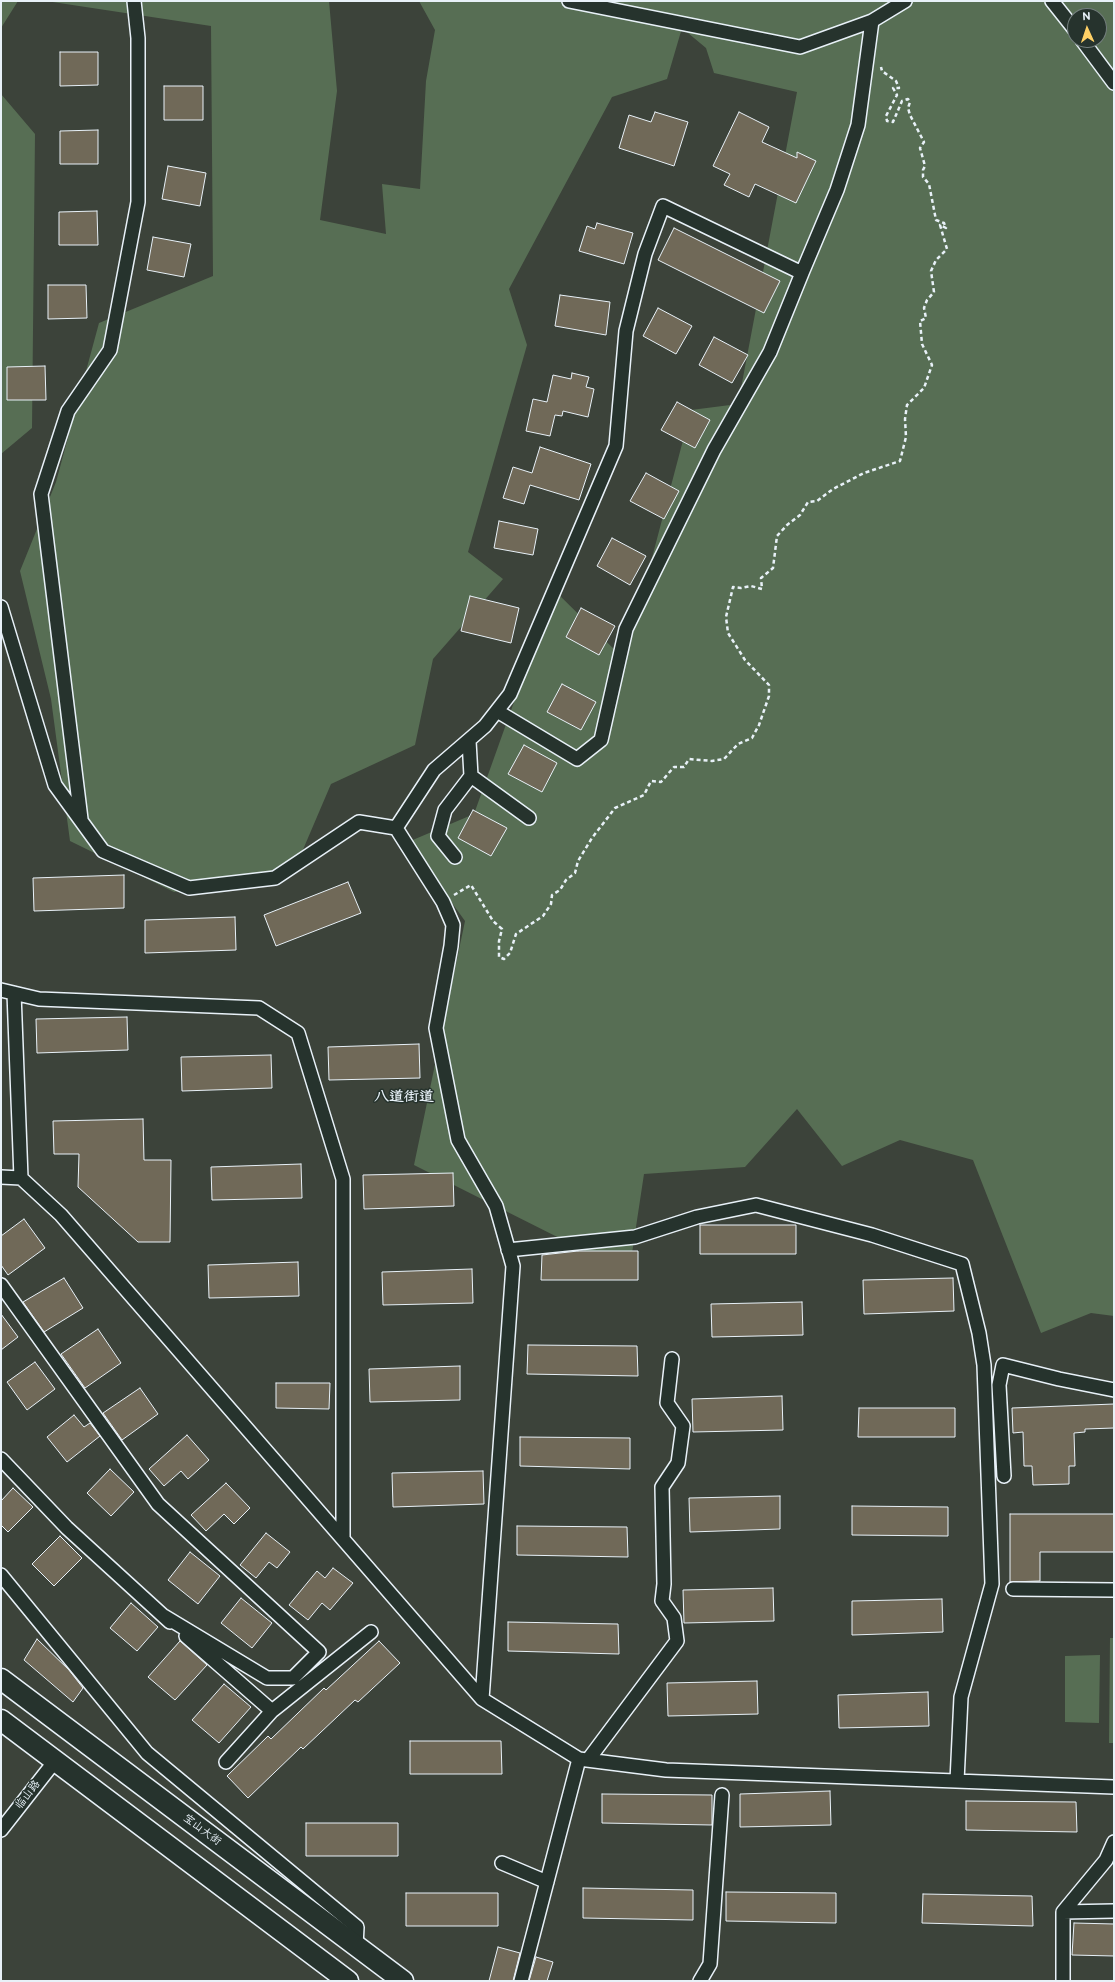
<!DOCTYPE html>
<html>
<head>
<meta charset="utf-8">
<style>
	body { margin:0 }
	#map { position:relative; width:1115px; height:1982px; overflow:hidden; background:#3c433a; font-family:"Balsamiq Sans",sans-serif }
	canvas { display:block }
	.frame { position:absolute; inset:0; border:2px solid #e8f1f8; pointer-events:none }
	.north { position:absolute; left:1067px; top:8px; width:40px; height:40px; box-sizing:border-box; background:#26332d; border:1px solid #747f7e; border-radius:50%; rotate:357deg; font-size:11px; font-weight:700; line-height:16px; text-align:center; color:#e8f1f8 }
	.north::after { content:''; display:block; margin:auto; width:14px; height:18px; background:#ffd166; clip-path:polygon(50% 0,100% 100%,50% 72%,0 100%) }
</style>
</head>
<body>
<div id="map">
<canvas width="1115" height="1982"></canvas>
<div class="frame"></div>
<div class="north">N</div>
</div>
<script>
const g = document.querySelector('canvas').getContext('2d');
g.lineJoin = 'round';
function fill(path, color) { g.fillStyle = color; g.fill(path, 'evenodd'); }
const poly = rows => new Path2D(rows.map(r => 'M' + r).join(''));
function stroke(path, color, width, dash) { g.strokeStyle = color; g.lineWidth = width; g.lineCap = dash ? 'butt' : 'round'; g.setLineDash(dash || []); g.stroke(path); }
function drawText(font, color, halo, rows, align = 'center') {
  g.font = font + ' "Balsamiq Sans","LXGW WenKai TC",sans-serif'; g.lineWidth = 3; g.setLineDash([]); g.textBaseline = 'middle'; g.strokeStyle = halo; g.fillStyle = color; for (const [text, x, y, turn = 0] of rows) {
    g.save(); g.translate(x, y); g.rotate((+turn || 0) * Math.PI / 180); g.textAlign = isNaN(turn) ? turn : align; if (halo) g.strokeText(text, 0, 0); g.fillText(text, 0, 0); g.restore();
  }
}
const green = poly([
	[1,1,18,1,1,28],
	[46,1,329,1,337,91,320,220,386,234,382,184,420,189,426,81,435,30,419,1,1114,1,1114,1316,1091,1313,1041,1333,973,1160,900,1140,842,1166,797,1109,745,1167,644,1174,629,1273,414,1165,465,921,408,842,474,814,554,590,625,660,691,410,738,404,797,92,714,73,706,48,682,28,667,79,612,97,509,289,527,345,468,552,503,579,433,659,415,745,331,784,296,866,174,892,70,841,51,699,20,571,56,482,99,323,213,276,211,26],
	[1075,16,1099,16,1099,40,1075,40],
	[1,94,35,134,32,428,1,454],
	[1110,1638,1114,1638,1114,1743,1109,1743],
	[1100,1655,1099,1723,1065,1722,1065,1656]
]);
const building = poly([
	[60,52,98,52,98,85,60,86,60,52],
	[164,86,203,86,203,120,164,120,164,86],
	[655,112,688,122,674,166,619,148,629,115,651,122,655,112],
	[739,112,769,127,762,142,797,158,797,152,816,161,796,203,755,184,749,197,724,185,730,174,713,166,739,112],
	[98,130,98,164,60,164,60,131,98,130],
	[168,166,206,173,200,206,162,199,168,166],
	[97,211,98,245,59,245,59,212,97,211],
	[597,223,633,233,624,264,579,251,587,226,595,229,597,223],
	[674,228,780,281,764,313,658,260,674,228],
	[153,237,191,244,184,277,147,270,153,237],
	[48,285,86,285,87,318,48,319,48,285],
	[560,295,610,302,606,335,555,326,560,295],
	[658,308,692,326,676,354,643,336,658,308],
	[714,337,748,355,732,383,699,365,714,337],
	[45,366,46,400,7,400,7,367,45,366],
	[572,373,589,377,586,387,594,389,588,417,563,411,562,416,555,415,550,436,526,431,533,399,547,402,553,375,571,379,572,373],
	[677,402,710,420,695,448,661,430,677,402],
	[540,447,591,464,579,500,530,485,524,504,503,498,513,467,532,473,540,447],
	[646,473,679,491,664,519,630,501,646,473],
	[499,521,538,529,533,555,494,548,499,521],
	[612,538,646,556,630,585,597,566,612,538],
	[470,596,519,608,511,643,461,631,470,596],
	[581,608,615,626,599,655,566,637,581,608],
	[562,684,596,702,581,730,547,712,562,684],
	[524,745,557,763,542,792,508,774,524,745],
	[473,810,507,828,491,856,458,838,473,810],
	[124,875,124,908,34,911,33,878,124,875],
	[348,882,361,913,276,946,264,915,348,882],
	[235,917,236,950,145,953,145,920,235,917],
	[127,1017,128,1050,37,1053,36,1019,127,1017],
	[419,1044,420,1078,329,1080,328,1047,419,1044],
	[271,1055,272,1088,182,1091,181,1057,271,1055],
	[143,1119,144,1160,171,1160,170,1242,138,1242,78,1187,79,1154,54,1154,53,1121,143,1119],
	[301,1164,302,1198,212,1200,211,1167,301,1164],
	[453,1173,454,1206,364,1209,363,1175,453,1173],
	[24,1219,45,1248,8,1275,1,1265,1,1236,24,1219],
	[700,1225,796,1225,796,1254,700,1254,700,1225],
	[578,1251,638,1251,638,1280,541,1280,542,1255,578,1251],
	[298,1262,299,1296,209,1298,208,1265,298,1262],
	[472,1269,473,1303,383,1305,382,1272,472,1269],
	[64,1278,83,1308,44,1332,23,1302,64,1278],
	[953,1278,954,1311,864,1314,863,1280,953,1278],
	[802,1302,803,1335,712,1337,711,1304,802,1302],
	[1,1314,18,1337,1,1350,1,1314],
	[98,1329,121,1363,85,1388,61,1354,98,1329],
	[528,1345,637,1346,638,1376,527,1374,528,1345],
	[35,1362,55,1389,27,1410,7,1382,35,1362],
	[460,1366,460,1400,370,1402,369,1369,460,1366],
	[276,1383,330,1383,329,1409,276,1408,276,1383],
	[140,1388,158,1414,122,1440,103,1413,140,1388],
	[782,1396,783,1430,693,1432,692,1399,782,1396],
	[1114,1404,1114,1428,1085,1429,1085,1432,1074,1433,1075,1466,1069,1466,1069,1484,1033,1485,1032,1466,1024,1466,1023,1432,1013,1433,1012,1408,1114,1404],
	[859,1408,955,1408,955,1437,858,1437,859,1408],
	[74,1415,84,1427,90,1423,100,1436,67,1462,47,1437,74,1415],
	[187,1435,209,1460,188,1479,181,1471,164,1486,149,1469,187,1435],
	[520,1437,630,1438,630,1469,520,1466,520,1437],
	[110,1469,134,1492,111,1516,87,1493,110,1469],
	[483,1471,484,1504,393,1507,392,1473,483,1471],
	[226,1483,250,1508,234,1524,224,1514,206,1531,191,1515,226,1483],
	[13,1488,33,1507,8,1532,1,1525,1,1501,13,1488],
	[780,1496,780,1529,690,1532,689,1498,780,1496],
	[852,1506,948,1507,948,1536,852,1535,852,1506],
	[1010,1514,1114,1514,1114,1552,1040,1552,1040,1581,1010,1582,1010,1514],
	[517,1526,627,1527,628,1557,517,1555,517,1526],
	[266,1533,290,1552,277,1568,269,1562,256,1578,240,1565,266,1533],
	[60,1536,82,1558,54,1586,32,1564,60,1536],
	[190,1552,220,1576,198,1604,168,1580,190,1552],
	[333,1568,353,1583,330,1610,322,1603,308,1620,289,1605,317,1571,325,1578,333,1568],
	[773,1588,774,1621,684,1623,683,1590,773,1588],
	[241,1598,272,1623,252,1648,221,1623,241,1598],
	[942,1599,943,1632,852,1635,852,1601,942,1599],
	[131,1603,158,1627,137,1651,110,1628,131,1603],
	[508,1622,618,1624,619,1654,508,1651,508,1622],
	[37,1639,69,1670,83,1688,73,1702,24,1660,37,1639],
	[180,1641,207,1665,175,1700,148,1677,180,1641],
	[379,1641,400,1663,358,1702,355,1700,303,1749,301,1747,248,1798,227,1776,268,1736,271,1739,324,1688,326,1690,379,1641],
	[757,1681,758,1714,668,1716,667,1683,757,1681],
	[224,1684,251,1707,219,1743,192,1720,224,1684],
	[928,1692,929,1726,839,1728,838,1695,928,1692],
	[410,1741,501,1741,502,1774,410,1774,410,1741],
	[830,1791,831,1825,740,1827,740,1794,830,1791],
	[602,1794,712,1795,712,1825,602,1823,602,1794],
	[966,1801,1076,1802,1077,1832,966,1830,966,1801],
	[306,1823,398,1823,398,1856,306,1856,306,1823],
	[583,1888,693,1890,693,1920,583,1918,583,1888],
	[726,1892,836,1893,836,1923,726,1921,726,1892],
	[406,1893,498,1893,498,1926,406,1926,406,1893],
	[923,1894,1032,1896,1033,1926,922,1923,923,1894],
	[1074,1923,1114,1924,1114,1956,1072,1955,1074,1923],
	[498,1947,520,1953,513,1981,489,1981,498,1947],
	[536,1957,553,1962,547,1981,529,1981,536,1957]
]);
const path = poly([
	[454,895,471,885,493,921,502,929,499,941,499,957,504,959,510,953,516,934,543,916,551,904,552,895,560,890,566,880,575,873,578,861,592,838,615,808,644,795,651,781,661,782,674,767,684,767,689,759,712,761,724,759,738,744,752,738,759,725,769,696,769,685,745,660,728,633,726,617,733,587,741,588,751,586,762,589,761,578,773,568,777,536,787,525,800,515,808,502,817,501,833,489,864,473,900,461,906,437,905,419,907,405,924,388,932,365,922,344,920,321,926,318,924,308,927,300,934,292,931,271,936,260,947,249,940,225,946,228,944,223,936,220,929,184,923,177,923,170,925,166,920,148,924,142,910,115,908,108,910,102,908,99,902,101,893,122,887,121,886,116,897,95,893,88,899,88,896,81,882,71,881,67]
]);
const street = poly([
	[569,1,800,47,872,21,905,1],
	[1052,1,1075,30],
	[1082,40,1114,83],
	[1,607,55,785,103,851,189,888,275,878,359,822,396,828,443,902,453,925,451,946,436,1028,458,1140,496,1206,513,1266,482,1699],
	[497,711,577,759,601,740,626,629,714,450,770,352,802,273],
	[469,741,471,776,529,818],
	[81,819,41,494,68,411,110,350,138,202,138,38,134,1],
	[396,828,434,770,485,726,510,694,616,446,626,331,645,254,663,206,802,273,837,190,858,125,872,21],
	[455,857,438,836,445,810,471,776],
	[1,990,39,999,259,1008,298,1033,343,1179,343,1539],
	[14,993,21,1178],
	[1,1177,21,1178,61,1215,482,1699,579,1759,666,1770,1114,1787],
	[508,1250,635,1237,697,1217,756,1205,872,1235,962,1264,979,1333,984,1365,992,1584,961,1697,957,1781],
	[1,1285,158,1504,319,1652,293,1678,267,1678,164,1616],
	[1,1459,67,1528,170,1622],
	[1004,1476,999,1385,1003,1365,1059,1379,1114,1390],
	[1,1575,147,1753,357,1927,356,1946],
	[1013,1589,1114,1590],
	[186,1636,272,1711,371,1632],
	[588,1760,677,1641,674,1618,662,1601,664,1584,662,1487,678,1463,683,1426,667,1403,672,1359],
	[226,1762,272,1711],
	[1,1830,55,1761],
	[502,1863,547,1882],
	[1063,1912,1106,1860,1114,1842],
	[521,1981,579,1759],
	[700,1981,710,1964,722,1795],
	[1063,1981,1063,1912,1114,1911]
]);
const primary = poly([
	[1,1679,403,1981],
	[1,1720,348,1981]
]);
const streetNames = [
	["临山路",28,1795,-52],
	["宝山大街",202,1830,37]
];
const districtNames = [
	["八道街道",404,1097]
];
fill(green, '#576e54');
fill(building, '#706958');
stroke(building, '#e8f1f8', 1);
stroke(street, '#e8f1f8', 16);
stroke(primary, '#e8f1f8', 23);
stroke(path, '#e8f1f8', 2.5, [4, 3]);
stroke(street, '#26332d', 13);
stroke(primary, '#26332d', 20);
drawText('11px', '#e8f1f8', '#26332d', streetNames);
drawText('bold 15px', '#e8f1f8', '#26332d', districtNames);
</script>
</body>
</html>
